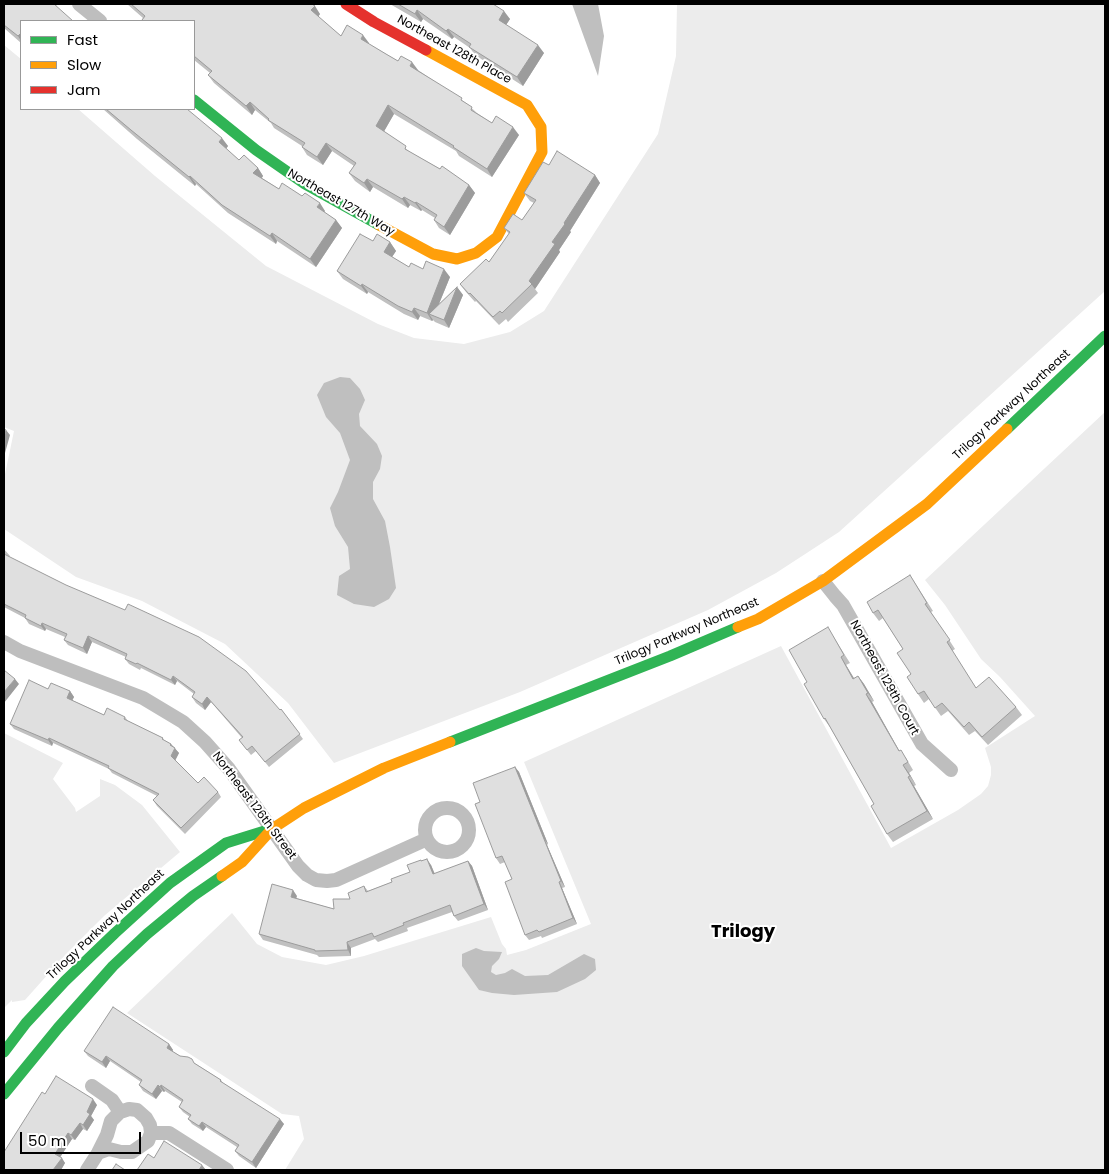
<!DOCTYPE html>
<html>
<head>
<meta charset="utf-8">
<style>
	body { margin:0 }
	#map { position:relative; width:1109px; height:1174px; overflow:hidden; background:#fff; font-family:Poppins,sans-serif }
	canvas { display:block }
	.frame { position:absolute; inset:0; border:5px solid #000; pointer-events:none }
	.legend { position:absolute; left:20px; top:20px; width:175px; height:90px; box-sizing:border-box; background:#fff; border:1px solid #999; margin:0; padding:6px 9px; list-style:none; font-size:15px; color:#000 }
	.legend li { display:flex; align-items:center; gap:10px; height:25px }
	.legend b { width:25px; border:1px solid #999 }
	.scale { position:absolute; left:20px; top:1132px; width:121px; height:22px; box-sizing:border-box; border:2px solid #000; border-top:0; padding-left:6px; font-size:15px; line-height:18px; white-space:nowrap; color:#000; -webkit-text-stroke:4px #fff; paint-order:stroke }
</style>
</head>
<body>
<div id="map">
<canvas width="1109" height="1174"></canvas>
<div class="frame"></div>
<ul class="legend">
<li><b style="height:6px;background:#30b455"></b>Fast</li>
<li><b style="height:6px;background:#ff9f0a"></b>Slow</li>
<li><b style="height:6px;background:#e5322d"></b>Jam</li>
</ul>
<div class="scale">50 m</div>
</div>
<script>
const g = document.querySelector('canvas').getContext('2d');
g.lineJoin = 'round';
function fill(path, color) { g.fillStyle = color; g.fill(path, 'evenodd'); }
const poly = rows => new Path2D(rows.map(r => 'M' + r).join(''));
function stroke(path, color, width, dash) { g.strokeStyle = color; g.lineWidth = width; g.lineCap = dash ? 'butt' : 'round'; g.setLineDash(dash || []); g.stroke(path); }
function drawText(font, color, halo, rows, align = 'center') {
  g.font = font + ' Poppins,sans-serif'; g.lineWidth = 4; g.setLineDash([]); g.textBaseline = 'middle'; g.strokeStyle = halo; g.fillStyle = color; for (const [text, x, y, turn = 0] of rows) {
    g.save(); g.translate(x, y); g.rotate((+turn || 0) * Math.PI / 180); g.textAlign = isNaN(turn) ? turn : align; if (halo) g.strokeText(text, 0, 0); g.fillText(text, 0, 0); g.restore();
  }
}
const green = poly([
	[677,4,1105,4,1105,291,839,532,776,573,708,610,520,692,334,763,288,703,225,644,142,601,76,577,4,529,4,479,14,431,4,427,4,45,21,59,21,109,78,109,155,176,266,266,378,324,414,338,464,344,510,332,544,311,658,134,676,56],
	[1105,412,1105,1170,285,1170,304,1139,299,1116,282,1114,127,1013,232,913,257,944,282,957,326,965,364,956,491,917,502,944,506,949,507,955,526,950,591,924,524,762,781,646,891,848,958,810,981,794,988,786,991,775,991,767,985,748,1035,716,1000,677,981,659,945,605,925,580],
	[4,733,63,763,53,779,75,808,76,812,100,796,100,779,115,785,142,805,180,852,104,916,66,954,25,1000,12,1002,12,1000,4,1008]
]);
const water = poly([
	[572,4,598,4,604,36,598,76],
	[340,377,350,378,360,389,365,400,359,414,360,426,377,444,382,456,380,469,373,482,373,499,385,521,390,547,396,588,389,599,374,607,354,604,337,595,339,576,350,569,348,547,335,526,330,508,338,492,350,460,340,433,326,417,317,395,324,383],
	[476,948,484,951,502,952,499,959,492,966,491,972,496,975,505,973,512,969,525,976,548,975,584,954,595,959,596,970,585,979,557,992,514,995,492,993,479,990,462,966,462,954]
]);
const street = poly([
	[79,4,100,21],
	[823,581,835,596,843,605,922,744,951,770],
	[4,642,20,651,143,698,183,722,205,742,229,769,298,866,307,875,316,880,327,881,336,880,427,839],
	'425 830a22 22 0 1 1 44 0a22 22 0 1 1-44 0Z',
	[92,1086,112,1100,120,1112],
	[151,1133,169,1133,227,1170],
	[87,1170,98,1153,107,1135,111,1121,120,1112,129,1109,137,1110,146,1118,150,1125,151,1133,148,1141,132,1152,121,1152,109,1149,98,1153]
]);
const fast = poly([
	[194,100,256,150,305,184,379,225],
	[1007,429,1105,336],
	[450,742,670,656,738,627],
	[4,1052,26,1023,65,981,115,933,170,883,226,843,271,829],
	[4,1094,58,1028,113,966,147,934,193,896,222,876]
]);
const slow = poly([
	[379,225,433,254,457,259,476,253,497,237,542,152,541,127,527,105,426,50],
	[738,627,758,619,823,581,927,504,1007,429],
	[222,876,242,862,272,829,304,808,384,768,450,742]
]);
const jam = poly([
	[346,4,374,22,426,50]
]);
const wall = poly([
	[4,4,57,5,56,6,21,21,21,43,4,28],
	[127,4,290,4,320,14,318,17,341,36,369,43,369,44,398,61,418,70,466,103,477,113,492,123,519,135,492,177,459,156,456,151,394,114,384,131,410,152,469,185,475,193,450,235,439,228,434,220,435,218,422,210,421,211,410,205,408,208,373,187,370,192,355,181,349,173,354,166,332,151,323,165,307,155,302,147,302,146,274,128,271,123,255,110,252,115,214,83,208,75,210,73,194,60,194,21,143,21,142,20,143,18],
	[390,4,493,4,510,19,506,25,544,53,523,86,475,55,470,48,454,37,452,39,423,19,421,22],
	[103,109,187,109,228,146,226,149,239,160,258,168,263,176,262,178,279,189,325,211,324,212,336,220,342,228,316,267,277,241,276,244,228,213,196,184,195,186,137,139],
	[549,165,595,175,600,183,570,231,571,232,559,250,560,252,535,289,538,293,508,322,506,319,499,325,476,301,475,302,466,292,460,284,489,262,509,234,504,228,522,220,534,203,530,201,524,193],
	[373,241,390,242,396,251,392,257,409,267,423,269,450,277,439,304,457,287,463,295,449,328,435,322,433,320,432,321,420,316,418,320,404,314,368,292,367,294,343,279,337,271],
	[4,549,10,556,9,557,280,710,281,709,303,739,269,767,256,751,251,755,239,740,242,738,211,702,205,710,196,703,192,697,194,694,177,681,175,685,141,668,140,670,129,664,125,659,126,657,92,642,87,654,68,645,64,640,65,637,46,629,45,631,29,624,25,618,4,607],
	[910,575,933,611,931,612,955,649,952,651,976,688,1016,707,1022,715,988,745,975,731,969,735,948,711,941,716,929,699,924,703,918,694,911,674,903,649,883,618,879,621,873,613],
	[833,636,850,663,846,665,854,678,858,676,864,684,874,701,872,702,899,751,906,758,913,770,909,773,916,785,914,786,933,819,893,842,887,834,874,804,830,727,824,719],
	[48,689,70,691,74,697,72,700,104,715,125,717,128,721,163,738,164,740,171,744,179,753,175,760,198,783,218,792,221,797,185,834,157,806,153,800,157,796,112,773,109,769,53,743,52,746,14,729,10,724],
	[515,767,519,772,548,844,547,845,565,887,562,888,577,924,542,938,541,936,529,940,525,935,512,879,505,862,500,864,496,858,480,802],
	[422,861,431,865,435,874,468,861,472,866,488,910,458,921,454,916,452,912,407,928,408,931,378,942,375,939,351,948,351,956,319,957,317,955,263,940,259,934,297,896,296,898,334,909,350,899,364,886,368,891,392,882,410,872],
	[169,1044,173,1050,172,1051,180,1056,196,1064,221,1080,223,1083,284,1124,256,1168,239,1156,235,1151,237,1147,206,1127,203,1131,192,1124,188,1119,190,1117,183,1112,179,1107,182,1102,165,1091,164,1092,162,1091,156,1099,143,1091,139,1085,141,1082,110,1061,106,1068,88,1056,84,1051],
	[45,1094,97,1105,91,1116,94,1120,87,1131,83,1129,75,1140,72,1139,60,1157,65,1163,61,1170,4,1170]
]);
const shadedWall = poly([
	[315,6,320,14,317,18,311,10],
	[417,10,423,19,421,22,415,14],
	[504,11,510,19,504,28,499,20],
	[448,29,454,37,452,39,446,31],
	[20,34,21,36,21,41,18,36],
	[363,35,369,43,366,48,361,39],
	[538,45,544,53,523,86,517,77],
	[412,62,418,70,416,74,410,66],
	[250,102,255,110,252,115,246,106],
	[388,105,394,114,382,135,376,126],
	[513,127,519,135,492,177,487,169],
	[222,138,228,146,225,150,219,142],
	[326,143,332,151,323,165,317,157],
	[258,168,263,176,259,181,253,173],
	[595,175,600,183,570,231,571,232,559,250,560,252,535,289,529,281,564,223],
	[190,176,196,184,195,186,189,177],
	[367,179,373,187,370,192,364,183],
	[469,185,475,193,450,235,444,227],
	[404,197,410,205,408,208,402,199],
	[416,202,422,210,421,211,415,203],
	[320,203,325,211,322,216,317,207],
	[336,220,342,228,316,267,310,259],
	[272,233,277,241,276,244,270,236],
	[390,242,396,251,390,260,384,252],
	[444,269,450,277,434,316,429,314,433,320,432,321,427,313],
	[362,284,368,292,367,294,361,286],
	[457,287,463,295,449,328,444,320],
	[414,308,420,316,418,320,412,312],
	[6,430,10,435,5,453,4,451,4,438],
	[42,623,46,629,45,631,41,626],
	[88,636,92,642,87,654,83,648],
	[841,657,846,665,859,687,853,679],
	[173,676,177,681,175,685,171,680],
	[858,676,864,684,874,701,868,693],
	[15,679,19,684,4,703,4,692],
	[70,691,74,697,71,703,67,698],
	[866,694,872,702,904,759,899,751],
	[207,697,211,702,205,710,202,704],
	[49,738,53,743,52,746,48,740],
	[171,744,179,753,175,761,171,756,170,745],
	[903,765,909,773,916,785,910,776],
	[515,767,519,772,548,844,544,839],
	[908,777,914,786,933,819,927,811],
	[544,839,547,845,565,887,561,881],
	[427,859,431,865,437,880,433,874],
	[468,861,472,866,488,910,484,904],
	[559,882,562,888,577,924,573,918],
	[293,890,297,896,295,902,291,897],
	[347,942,351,948,351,956,348,950],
	[169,1044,173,1050,171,1054,167,1048],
	[106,1056,110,1061,106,1068,102,1062],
	[158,1085,162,1091,156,1099,152,1094],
	[161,1085,165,1091,164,1092,160,1087],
	[93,1099,97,1105,91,1116,94,1120,87,1131,83,1125,87,1112],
	[280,1119,284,1124,256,1168,252,1162],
	[202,1122,206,1127,203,1131,199,1126],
	[80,1123,83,1129,75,1140,71,1135],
	[68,1133,72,1139,59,1159,55,1154],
	[62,1158,65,1163,61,1170,53,1170],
	[202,1165,206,1170,199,1170]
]);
const building = poly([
	[4,4,54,4,73,21,21,21,21,35,20,34,18,36,4,25,4,4],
	[131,4,290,4,291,5,292,4,312,4,315,6,311,10,341,36,347,25,363,35,361,39,386,54,398,61,401,56,412,62,410,66,462,98,461,100,472,107,471,110,492,123,496,116,513,127,487,169,453,147,454,146,388,105,376,126,406,146,405,149,440,169,442,166,469,185,444,227,434,220,437,215,416,202,415,203,404,197,402,199,367,179,364,183,349,173,356,163,326,143,317,157,302,147,305,143,268,120,269,119,250,102,246,106,208,75,212,71,194,56,194,21,143,21,142,20,145,16,131,4],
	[398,4,493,4,504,11,499,20,538,45,517,77,469,47,471,44,448,29,446,31,417,10,415,14,398,4],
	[106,109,187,109,222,138,219,142,239,160,244,155,258,168,253,173,279,189,282,183,302,196,305,193,320,203,317,207,336,220,310,259,272,233,270,236,222,205,190,176,189,177,131,130,106,109],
	[557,151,595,175,564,223,565,224,552,242,555,244,529,281,532,284,502,313,500,311,493,317,470,293,469,294,460,284,486,259,489,262,510,232,504,228,513,214,522,220,536,200,524,193,543,162,549,165,557,151],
	[360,234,373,241,377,234,390,242,384,252,409,267,411,263,423,269,426,261,444,269,427,313,414,308,412,312,398,306,362,284,361,286,337,271,360,234],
	[457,287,444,320,429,314,457,287],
	[4,429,6,430,4,438,4,429],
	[4,554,66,585,125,610,128,604,199,637,246,671,280,710,281,709,300,734,265,762,252,746,247,750,239,740,243,737,207,697,202,704,192,697,195,692,173,676,171,680,137,663,136,664,125,659,127,654,88,636,83,648,64,640,67,634,42,623,41,626,25,618,26,615,4,604,4,554],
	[910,575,927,603,925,604,950,640,947,642,976,688,989,677,1016,707,982,737,969,722,964,727,942,703,935,708,924,691,918,694,907,677,911,674,897,653,903,649,878,610,873,613,867,602,910,575],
	[828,627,844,655,841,657,853,679,858,676,868,693,866,694,899,751,901,750,908,762,903,765,910,776,908,777,927,811,887,834,871,806,874,804,825,718,824,719,804,684,807,682,789,650,828,627],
	[4,670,15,679,4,692,4,670],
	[29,680,48,689,51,683,70,691,67,698,104,715,107,708,125,717,124,719,163,738,162,739,171,744,170,745,175,748,171,756,198,783,204,777,218,792,181,828,153,800,159,794,108,768,109,766,49,738,48,740,10,724,29,680],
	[515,767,544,839,561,881,559,882,573,918,539,932,537,930,525,935,505,882,512,879,502,856,496,858,475,804,480,802,473,783,515,767],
	[427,859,433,874,468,861,484,904,454,916,450,905,403,923,404,925,374,937,372,933,347,942,348,950,315,951,315,950,259,934,272,884,293,890,291,897,334,909,333,899,350,899,348,893,364,886,366,892,392,882,391,879,410,872,407,865,421,860,421,861,427,859],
	[113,1007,169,1044,167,1048,180,1056,188,1057,192,1059,194,1063,221,1080,220,1081,280,1119,252,1162,235,1151,239,1145,202,1122,199,1126,188,1119,191,1115,179,1107,183,1100,161,1085,160,1087,158,1085,152,1094,139,1085,142,1080,106,1056,102,1062,84,1051,113,1007],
	[56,1076,93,1099,87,1112,90,1114,83,1125,80,1123,71,1135,68,1133,55,1154,62,1158,53,1170,4,1170,4,1152,42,1092,45,1094,56,1076],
	[164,1141,202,1165,199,1170,137,1170,148,1154,154,1158,164,1141],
	[116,1164,125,1170,112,1170,116,1164]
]);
const streetNames = [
	["Northeast 128th Place",454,50,29],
	["Northeast 127th Way",341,203,30],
	["Trilogy Parkway Northeast",1012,405,-43],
	["Trilogy Parkway Northeast",687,632,-23],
	["Northeast 129th Court",884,678,61],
	["Northeast 126th Street",254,806,53],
	["Trilogy Parkway Northeast",106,925,-43]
];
const districtNames = [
	["Trilogy",743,932]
];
fill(green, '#ececec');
fill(water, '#bfbfbf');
stroke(street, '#bebebe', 14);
stroke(fast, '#30b455', 11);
stroke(slow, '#ff9f0a', 11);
stroke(jam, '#e5322d', 11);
fill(wall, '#c0c0c0');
fill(shadedWall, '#9c9c9c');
fill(building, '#dfdfdf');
stroke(building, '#9c9c9c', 1);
drawText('12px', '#000', '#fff', streetNames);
drawText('bold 18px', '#000', '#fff', districtNames);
</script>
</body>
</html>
